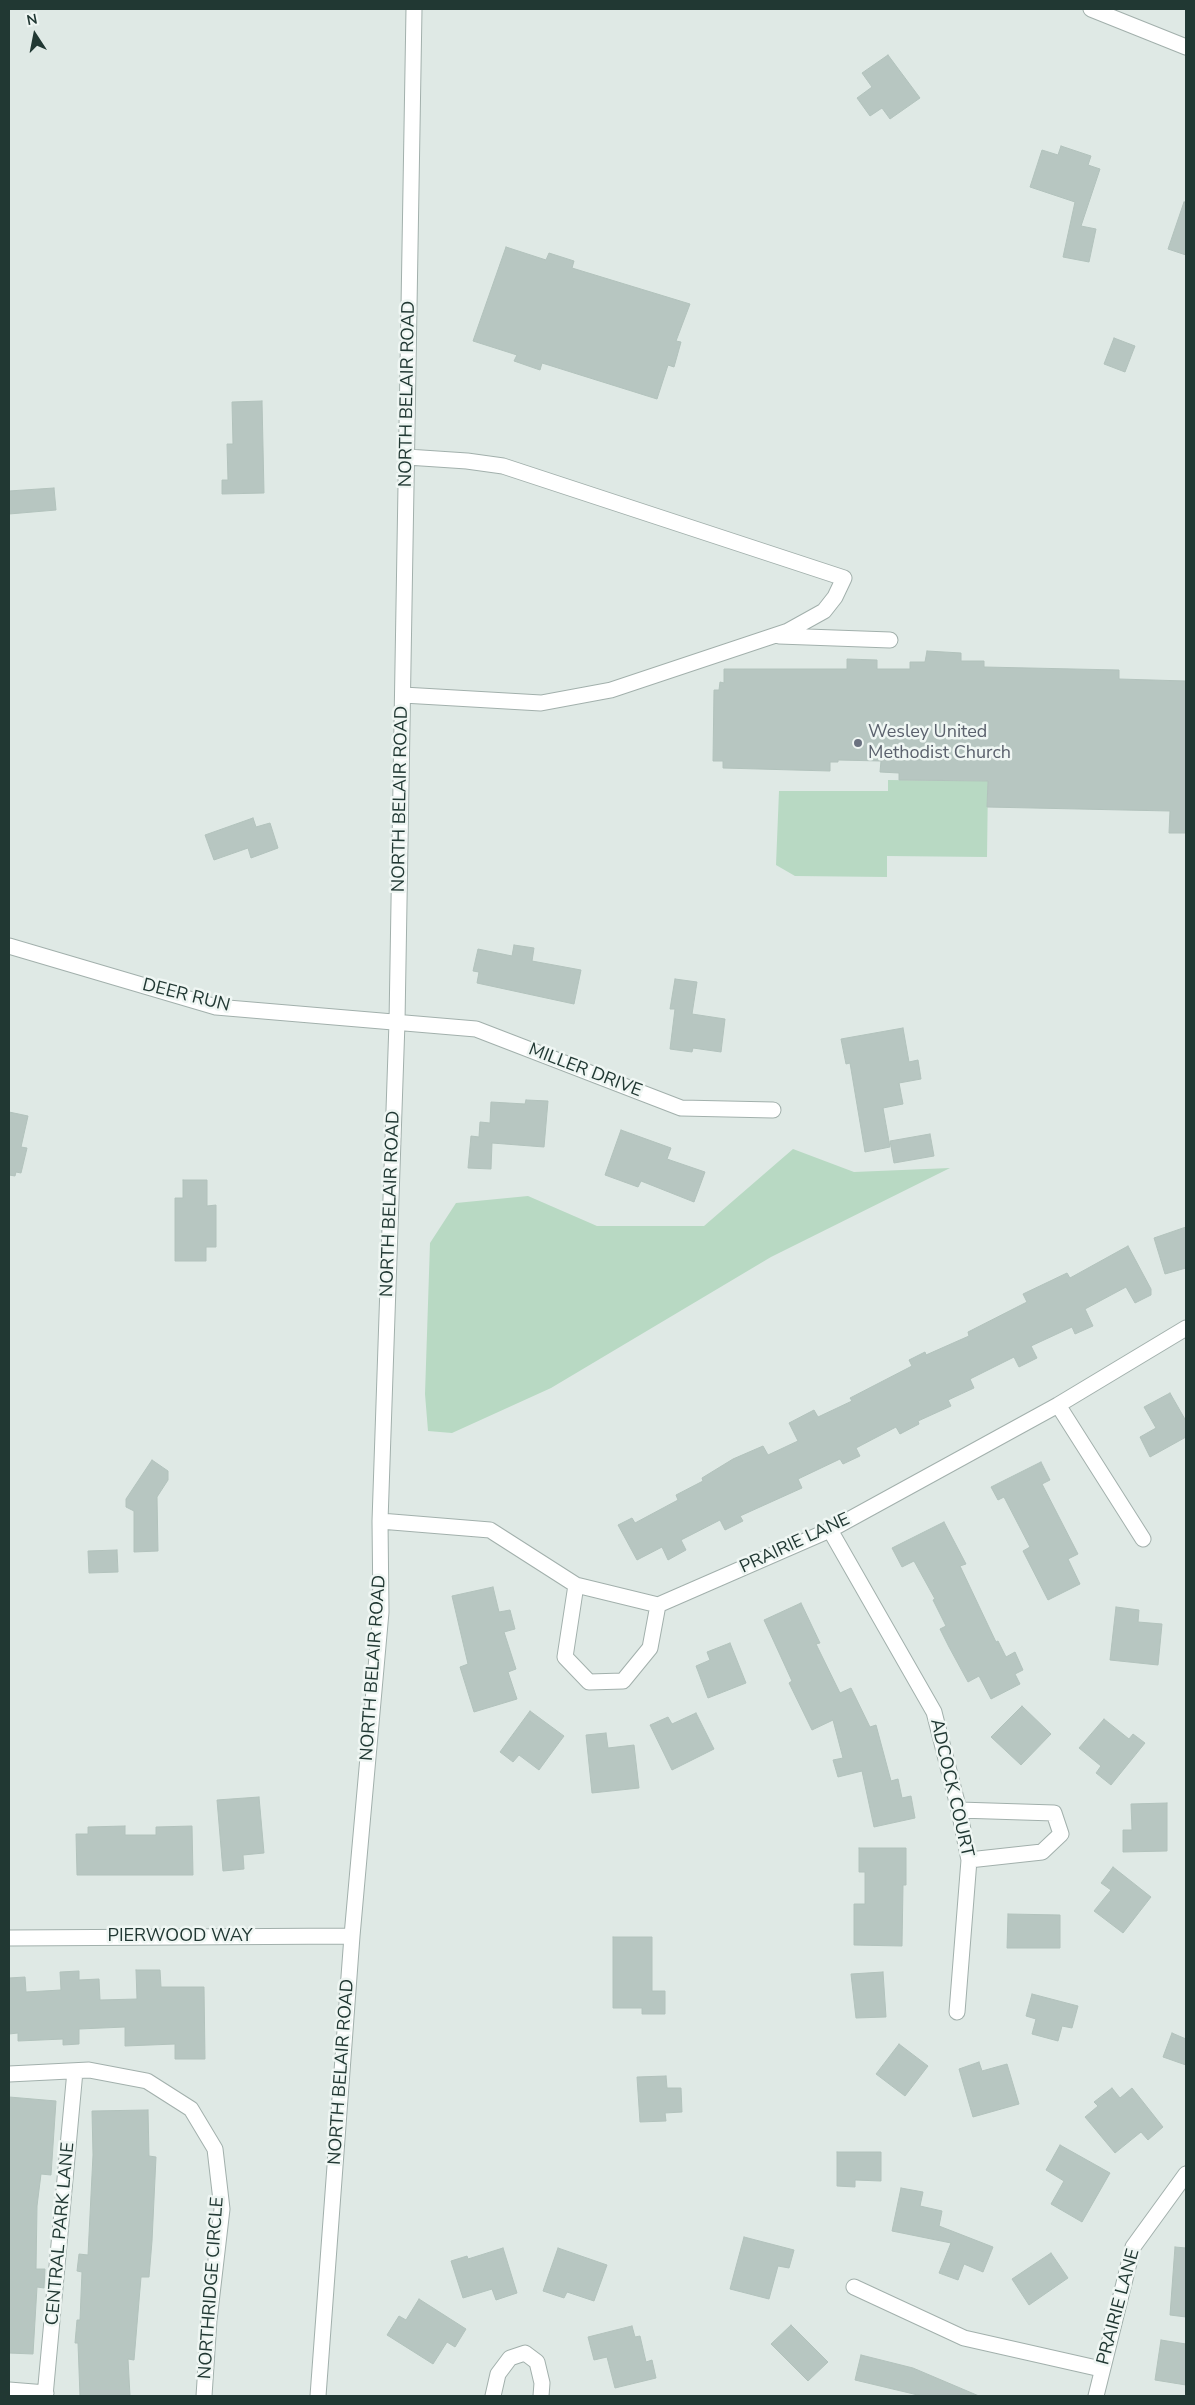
<!DOCTYPE html>
<html>
<head>
<meta charset="utf-8">
<style>
	body { margin:0 }
	#map { position:relative; width:1195px; height:2405px; overflow:hidden; background:#dfe9e5; font-family:"Nunito Sans",sans-serif }
	canvas { display:block }
	.frame { position:absolute; inset:0; border:10px solid #213833; pointer-events:none }
	.north { position:absolute; left:10px; top:10px; width:50px; height:50px; -webkit-text-stroke:4px #eff6f3; paint-order:stroke; rotate:349deg; font-size:14px; font-weight:700; line-height:20px; text-align:center; color:#213833 }
	.north::after { content:''; display:block; margin:auto; width:18px; height:22px; background:#213833; clip-path:polygon(50% 0,100% 100%,50% 72%,0 100%) }
</style>
</head>
<body>
<div id="map">
<canvas width="1195" height="2405"></canvas>
<div class="frame"></div>
<div class="north">N</div>
</div>
<script>
const g = document.querySelector('canvas').getContext('2d');
g.lineJoin = 'round';
function fill(path, color) { g.fillStyle = color; g.fill(path, 'evenodd'); }
const poly = rows => new Path2D(rows.map(r => 'M' + r).join(''));
function stroke(path, color, width, dash) { g.strokeStyle = color; g.lineWidth = width; g.lineCap = dash ? 'butt' : 'round'; g.setLineDash(dash || []); g.stroke(path); }
function drawText(font, color, halo, rows, align = 'center') {
  g.font = font + ' "Nunito Sans",sans-serif'; g.lineWidth = 5; g.setLineDash([]); g.textBaseline = 'middle'; g.strokeStyle = halo; g.fillStyle = color; for (const [text, x, y, turn = 0] of rows) {
    g.save(); g.translate(x, y); g.rotate((+turn || 0) * Math.PI / 180); g.textAlign = isNaN(turn) ? turn : align; if (halo) g.strokeText(text, 0, 0); g.fillText(text, 0, 0); g.restore();
  }
}
const green = poly([
	[888,780,988,781,987,857,887,856,887,877,795,876,776,865,779,791,888,791],
	[793,1149,854,1172,950,1168,771,1257,551,1388,452,1433,428,1431,425,1394,430,1243,456,1203,528,1196,597,1226,704,1226]
]);
const building = poly([
	[888,55,920,98,890,119,882,108,870,116,857,98,872,87,862,73,888,55],
	[1061,146,1091,156,1088,165,1100,169,1081,226,1096,229,1089,262,1063,257,1075,202,1030,187,1042,150,1058,155,1061,146],
	[1184,202,1186,202,1186,255,1168,249,1184,202],
	[506,247,546,260,549,253,574,261,572,268,690,304,676,341,681,342,674,367,668,365,657,399,542,363,540,370,514,361,517,355,473,341,506,247],
	[1114,338,1135,346,1125,372,1104,364,1114,338],
	[262,401,264,493,222,494,222,480,228,480,227,444,233,444,232,402,262,401],
	[54,488,56,510,9,514,9,491,54,488],
	[927,651,961,653,961,661,984,661,984,667,1119,670,1119,679,1186,681,1186,833,1169,833,1170,811,987,807,988,781,899,780,899,773,880,772,881,761,838,760,838,762,830,762,830,771,723,768,723,761,713,761,714,690,719,690,720,682,724,683,724,669,847,669,847,659,877,660,877,669,910,669,910,662,925,662,927,651],
	[253,818,256,827,270,823,278,848,251,858,248,848,214,860,205,835,253,818],
	[514,945,534,948,532,961,581,970,574,1004,477,983,479,972,473,971,478,949,512,956,514,945],
	[675,979,697,982,692,1014,725,1019,721,1052,693,1048,692,1052,670,1049,675,1009,670,1009,675,979],
	[903,1028,909,1062,918,1060,921,1079,899,1083,903,1104,883,1108,890,1147,865,1152,850,1063,846,1064,841,1039,903,1028],
	[526,1100,548,1101,544,1147,492,1143,491,1169,468,1168,471,1136,479,1137,480,1122,490,1123,491,1102,525,1104,526,1100],
	[9,1112,28,1116,21,1147,27,1148,21,1173,16,1172,15,1176,9,1175,9,1112],
	[621,1130,671,1148,667,1159,705,1172,694,1202,641,1181,638,1187,605,1175,621,1130],
	[930,1134,934,1156,894,1163,890,1141,930,1134],
	[183,1180,207,1180,207,1206,216,1205,216,1247,206,1247,206,1261,175,1261,175,1198,183,1198,183,1180],
	[1186,1227,1186,1268,1165,1274,1154,1238,1186,1227],
	[1128,1246,1151,1289,1151,1295,1135,1303,1126,1287,1085,1309,1093,1326,1075,1334,1072,1327,1031,1346,1037,1358,1019,1367,1014,1357,970,1379,974,1388,948,1400,951,1406,918,1421,919,1424,900,1434,896,1427,856,1448,860,1456,843,1464,840,1459,798,1479,802,1488,740,1516,743,1521,725,1530,720,1520,681,1540,686,1550,668,1560,662,1547,637,1560,618,1525,632,1518,635,1523,678,1500,676,1495,703,1481,702,1478,733,1459,763,1446,768,1455,798,1441,789,1423,814,1410,818,1417,852,1401,850,1398,912,1366,909,1360,925,1352,926,1355,969,1336,968,1332,1027,1302,1023,1294,1067,1273,1070,1278,1128,1246],
	[1170,1393,1186,1421,1186,1437,1150,1457,1140,1437,1156,1428,1144,1407,1170,1393],
	[152,1460,168,1471,168,1480,157,1497,158,1551,134,1552,134,1511,126,1507,126,1499,152,1460],
	[1041,1462,1050,1480,1042,1484,1078,1554,1068,1559,1080,1584,1048,1600,1023,1551,1030,1547,1004,1497,998,1500,991,1487,1041,1462],
	[944,1522,966,1564,960,1566,996,1642,998,1641,1006,1657,1015,1652,1023,1670,1015,1674,1020,1684,991,1699,979,1676,968,1682,949,1647,940,1629,946,1626,933,1600,935,1599,914,1561,902,1567,892,1548,944,1522],
	[117,1550,118,1572,89,1573,88,1551,117,1550],
	[493,1587,499,1612,510,1610,515,1629,504,1632,516,1669,508,1672,517,1699,474,1712,460,1667,468,1664,452,1596,493,1587],
	[801,1603,820,1643,816,1644,840,1693,851,1688,870,1727,876,1725,891,1781,898,1779,902,1798,911,1796,915,1818,874,1827,862,1771,838,1777,833,1760,843,1758,833,1720,812,1730,789,1683,792,1681,764,1620,801,1603],
	[1116,1607,1139,1610,1138,1622,1162,1624,1158,1665,1110,1660,1116,1607],
	[730,1643,746,1683,708,1698,696,1666,710,1660,707,1652,730,1643],
	[1022,1706,1051,1734,1021,1765,991,1737,1022,1706],
	[530,1711,564,1736,539,1770,519,1755,513,1762,500,1752,530,1711],
	[696,1713,714,1749,672,1770,650,1725,668,1717,672,1724,696,1713],
	[1104,1719,1129,1739,1133,1734,1145,1743,1111,1785,1096,1773,1101,1766,1079,1748,1104,1719],
	[606,1733,608,1748,634,1745,639,1788,592,1793,586,1735,606,1733],
	[259,1797,264,1853,243,1855,244,1869,223,1871,217,1800,259,1797],
	[1167,1803,1167,1851,1123,1852,1123,1830,1132,1830,1131,1804,1167,1803],
	[125,1826,125,1835,156,1835,156,1827,192,1826,193,1875,77,1875,76,1834,88,1834,88,1827,125,1826],
	[859,1848,906,1848,906,1885,903,1885,902,1946,854,1945,854,1904,865,1904,865,1872,859,1872,859,1848],
	[1113,1867,1151,1897,1123,1933,1094,1911,1111,1890,1101,1883,1113,1867],
	[1008,1914,1060,1915,1060,1948,1007,1948,1008,1914],
	[613,1937,652,1937,652,1991,665,1991,665,2014,642,2014,642,2008,613,2008,613,1937],
	[136,1970,160,1970,161,1987,204,1987,205,2059,175,2059,175,2044,125,2046,125,2027,79,2029,79,2044,63,2045,63,2039,18,2041,18,2033,9,2034,9,1978,25,1977,26,1992,61,1990,60,1972,79,1971,79,1980,99,1979,100,2000,137,1999,136,1970],
	[883,1972,886,2017,856,2018,851,1974,883,1972],
	[1032,1994,1078,2006,1072,2028,1062,2026,1058,2041,1032,2034,1036,2019,1026,2016,1032,1994],
	[1172,2033,1186,2039,1186,2065,1163,2057,1172,2033],
	[899,2044,928,2066,905,2096,876,2074,899,2044],
	[979,2062,982,2071,1007,2064,1019,2104,973,2117,959,2069,979,2062],
	[666,2076,667,2088,681,2088,682,2112,665,2113,666,2121,640,2122,637,2077,666,2076],
	[1112,2088,1120,2098,1132,2088,1163,2127,1148,2140,1141,2132,1115,2153,1085,2117,1098,2106,1094,2102,1112,2088],
	[9,2097,56,2101,51,2175,41,2174,37,2206,36,2269,45,2269,44,2288,37,2287,33,2354,9,2353,9,2097],
	[148,2110,149,2156,156,2157,152,2241,149,2277,141,2277,134,2360,128,2359,130,2396,80,2396,78,2343,75,2343,77,2320,80,2320,82,2272,77,2271,79,2254,88,2255,93,2155,92,2111,148,2110],
	[1060,2145,1110,2173,1082,2222,1051,2204,1064,2181,1046,2170,1060,2145],
	[837,2152,881,2152,881,2181,855,2180,855,2187,837,2186,837,2152],
	[901,2188,923,2192,920,2206,942,2211,939,2226,993,2247,983,2272,964,2264,958,2280,939,2273,951,2243,892,2231,901,2188],
	[744,2237,794,2250,789,2268,778,2266,769,2299,730,2289,744,2237],
	[1175,2247,1186,2248,1186,2317,1170,2315,1175,2247],
	[503,2248,517,2293,496,2300,492,2289,463,2298,451,2261,467,2256,468,2259,503,2248],
	[558,2248,607,2265,594,2301,567,2292,564,2298,543,2291,558,2248],
	[1051,2253,1068,2278,1029,2305,1012,2279,1051,2253],
	[419,2299,466,2329,455,2347,447,2342,433,2364,387,2335,399,2316,406,2320,419,2299],
	[791,2325,828,2362,808,2381,771,2344,791,2325],
	[632,2326,635,2337,640,2336,646,2362,652,2360,656,2378,615,2388,607,2357,594,2360,588,2337,632,2326],
	[1161,2340,1186,2344,1186,2385,1155,2380,1161,2340],
	[861,2355,913,2368,979,2396,922,2396,855,2380,861,2355]
]);
const minor = poly([
	[1091,9,1186,47],
	[779,636,890,640],
	[403,695,541,703,611,690,788,631,824,611,835,597,844,578,503,466,467,461,407,457],
	[9,946,216,1007,476,1029,681,1108,773,1110],
	[1058,1405,1143,1539],
	[380,1521,490,1530,576,1585,658,1605,830,1530,1058,1405,1186,1328],
	[830,1530,934,1712,959,1810,969,1860,957,2012],
	[576,1585,565,1657,589,1682,623,1681,650,1648,658,1605],
	[959,1810,1054,1813,1061,1834,1042,1852,969,1860],
	[9,1938,352,1936],
	[9,2074,89,2070,147,2081,191,2109,215,2149,222,2209,209,2320,204,2396],
	[854,2287,964,2338,1101,2369],
	[9,2390,46,2393],
	[45,2396,75,2071],
	[318,2396,352,1936,381,1612,380,1521,397,1022,414,9],
	[493,2396,498,2374,510,2358,525,2353,537,2362,542,2383,541,2396],
	[1096,2396,1133,2247,1186,2174]
]);
const markers = [
	[858,743,5,"#6b7280"]
];
const streetNames = [
	["NORTH BELAIR ROAD",408,394,-89],
	["NORTH BELAIR ROAD",401,799,-89],
	["DEER RUN",186,996,14],
	["MILLER DRIVE",585,1071,21],
	["NORTH BELAIR ROAD",391,1204,-88],
	["PRAIRIE LANE",795,1544,-25],
	["NORTH BELAIR ROAD",374,1668,-86],
	["ADCOCK COURT",951,1788,77],
	["PIERWOOD WAY",180,1937],
	["NORTH BELAIR ROAD",342,2072,-86],
	["CENTRAL PARK LANE",61,2234,-85],
	["NORTHRIDGE CIRCLE",212,2288,-86],
	["PRAIRIE LANE",1119,2307,-75]
];
const worshipNames = [
	["Wesley United",868,733],
	["Methodist Church",868,754]
];
fill(green, '#b8d9c3');
fill(building, '#b7c6c1');
stroke(building, '#b2c2bc', 1);
stroke(minor, '#a2b0ac', 17);
stroke(minor, '#fff', 15);
for (const [x, y, r, color] of markers) { const dot = new Path2D(); dot.arc(x, y, r, 0, 2 * Math.PI); g.fillStyle = color; g.fill(dot); stroke(dot, '#eff6f3', 2); }
drawText('18px', '#213833', '#eff6f3', streetNames);
drawText('18px', '#5b616d', '#eff6f3', worshipNames, 'left');
</script>
</body>
</html>
